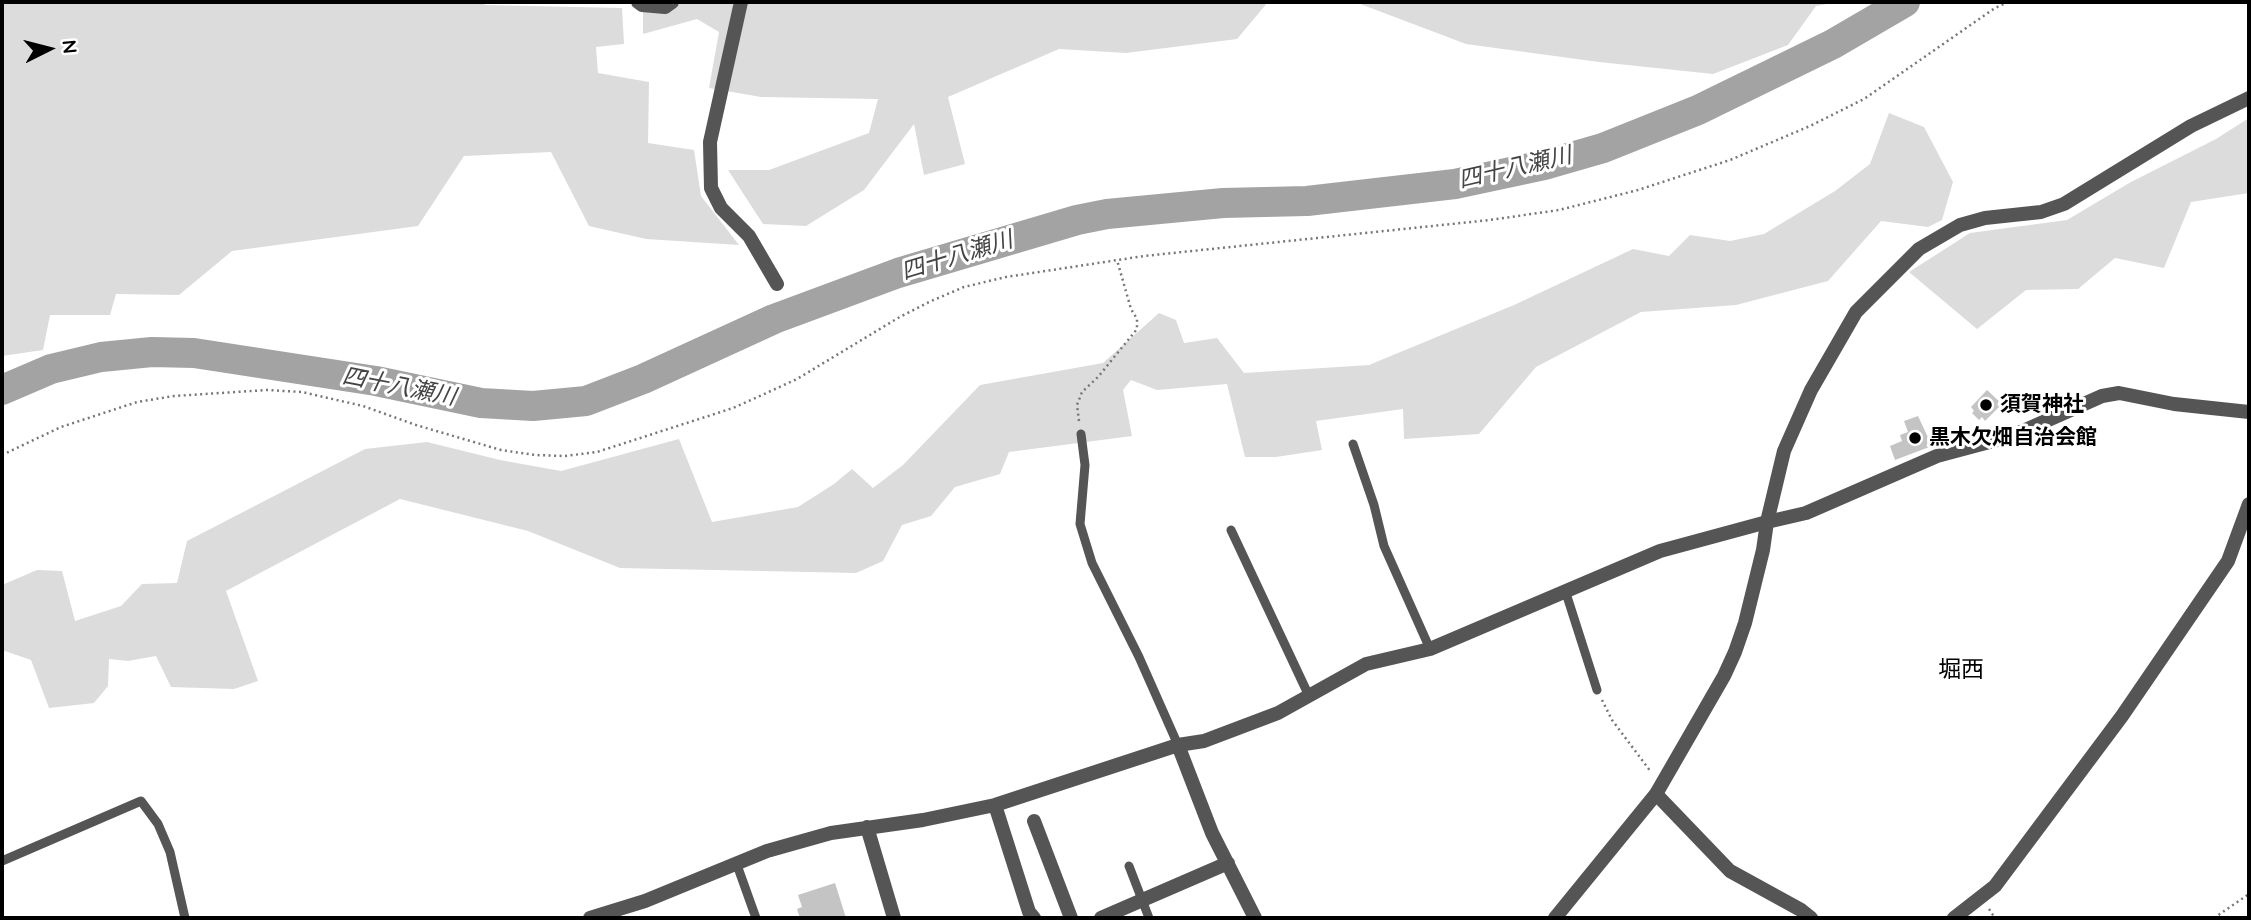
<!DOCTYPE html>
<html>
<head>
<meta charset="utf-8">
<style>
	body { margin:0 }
	#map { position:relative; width:2251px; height:920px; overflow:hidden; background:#fff; font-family:Quicksand,sans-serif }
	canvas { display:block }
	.frame { position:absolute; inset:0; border:4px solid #000; pointer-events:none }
	.north { position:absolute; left:14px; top:14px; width:70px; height:70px; -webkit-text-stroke:5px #fff; paint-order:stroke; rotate:84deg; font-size:19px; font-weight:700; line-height:28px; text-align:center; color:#000 }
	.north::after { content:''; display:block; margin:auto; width:24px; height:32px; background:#000; clip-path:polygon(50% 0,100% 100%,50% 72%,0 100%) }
</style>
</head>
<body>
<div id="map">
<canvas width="2251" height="920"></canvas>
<div class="frame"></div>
<div class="north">N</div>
</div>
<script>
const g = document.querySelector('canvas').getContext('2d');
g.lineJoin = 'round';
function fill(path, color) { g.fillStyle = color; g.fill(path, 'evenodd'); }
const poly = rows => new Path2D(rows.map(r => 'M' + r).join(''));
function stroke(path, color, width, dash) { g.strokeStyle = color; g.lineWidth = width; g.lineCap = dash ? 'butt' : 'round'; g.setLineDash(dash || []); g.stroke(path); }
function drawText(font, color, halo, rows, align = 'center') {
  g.font = font + ' Quicksand,"Noto Sans JP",sans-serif'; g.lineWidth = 6; g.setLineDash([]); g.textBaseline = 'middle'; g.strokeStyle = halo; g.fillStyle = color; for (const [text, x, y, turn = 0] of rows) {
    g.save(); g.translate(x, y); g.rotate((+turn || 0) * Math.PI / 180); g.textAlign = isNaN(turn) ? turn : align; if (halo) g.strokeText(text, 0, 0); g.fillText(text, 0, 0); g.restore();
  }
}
const green = poly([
	[2,2,484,2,485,5,622,8,624,44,596,47,598,73,649,82,648,143,694,150,701,196,739,245,646,239,589,226,551,152,464,156,418,226,232,251,179,295,116,294,110,315,50,315,43,350,2,356],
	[643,2,1268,2,1237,39,1126,53,1059,49,948,97,965,164,924,175,914,124,864,190,806,226,763,224,728,170,769,170,869,133,878,99,761,97,709,88,719,32,697,19,643,34],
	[1355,2,1838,2,1816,6,1788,45,1713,74,1599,62,1466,44],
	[1889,113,1924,127,1953,182,1942,220,1928,227,1881,221,1828,281,1736,305,1641,312,1536,367,1479,434,1404,439,1403,409,1316,421,1322,450,1276,457,1245,457,1227,384,1157,390,1131,380,1123,390,1132,436,1009,452,1000,474,955,487,931,516,902,525,883,561,856,573,620,568,528,531,400,499,226,591,258,681,234,689,171,687,156,656,128,661,109,659,108,686,94,703,49,708,31,660,2,650,2,585,37,570,62,571,75,621,121,606,142,584,177,583,187,541,365,449,427,442,500,460,561,471,679,439,712,522,798,507,834,484,852,469,873,488,903,465,980,385,1103,363,1159,313,1176,320,1184,343,1217,338,1244,373,1369,365,1514,305,1633,249,1669,256,1690,235,1730,241,1764,234,1835,191,1870,164],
	[2249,118,2249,193,2191,202,2164,268,2115,258,2078,289,2026,290,1977,329,1909,272,1970,233,2067,220,2131,182,2216,139]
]);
const river = poly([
	[2,390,51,369,101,357,152,352,194,353,376,381,481,403,533,406,586,401,643,379,774,319,898,273,1077,220,1107,214,1223,203,1307,201,1455,184,1544,165,1603,148,1698,110,1833,44,1905,2]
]);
const building = poly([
	[1987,390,2002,404,1985,421,1982,417,1979,420,1972,413,1974,411,1971,407],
	[1918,416,1932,446,1895,460,1890,446,1902,441,1900,435,1908,432,1904,421],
	[835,883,846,918,800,918,797,909,802,907,798,895]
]);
const path = poly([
	[1079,421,1077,405,1082,392,1098,377,1137,329,1137,319,1131,309,1117,260],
	[2,455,61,427,137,402,174,396,267,390,302,392,363,406,416,425,501,450,535,455,565,456,597,452,733,408,762,395,797,379,898,318,929,302,964,287,1006,277,1144,256,1490,220,1559,210,1638,190,1730,160,1810,126,1864,99,1995,8,2008,2],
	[1602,700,1612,720,1651,772],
	[1989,909,1995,918],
	[2214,918,2249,894]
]);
const service = poly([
	[1081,434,1085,465,1080,524,1092,563,1139,657,1178,745],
	[1353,444,1374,505,1384,546,1430,649],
	[1231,530,1309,696],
	[1565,590,1597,690],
	[2,861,141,801,158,824,170,852,185,918],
	[737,865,756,918],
	[1129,866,1149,918]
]);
const minor = poly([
	[638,2,642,5,665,7,672,2],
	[741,2,710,142,711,188,721,208,749,236,777,284],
	[1178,745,1212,833,1255,918],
	[1656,794,1730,871,1801,910,1811,918],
	[995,805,1029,912,1034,918],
	[1034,821,1071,918],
	[867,827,894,918],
	[590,918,645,901,767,851,831,833,923,820,995,805,1178,745,1204,741,1278,713,1366,664,1430,649,1660,551,1767,522],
	[1101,918,1228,863],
	[1954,918,1995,886,2122,716,2228,561,2249,504]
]);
const tertiary = poly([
	[1767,522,1806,513,1937,456,2012,436,2102,396,2119,393,2174,404,2249,412],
	[1555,918,1656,794,1724,676,1735,652,1745,623,1763,550,1767,522,1784,451,1811,390,1856,312,1919,249,1960,225,1985,218,2041,212,2064,204,2191,126,2249,98]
]);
const markers = [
	[1986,405,7,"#000"],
	[1915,438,7,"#000"]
];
const poiNames = [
	["須賀神社",2000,405],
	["黒木欠畑自治会館",1929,438]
];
const waterNames = [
	["四十八瀬川",1515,168,-13],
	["四十八瀬川",957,256,-17],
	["四十八瀬川",399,387,11]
];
const neighbourhoodNames = [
	["堀西",1961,670]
];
fill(green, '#dcdcdc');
stroke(river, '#a3a3a3', 30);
fill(building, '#c4c4c4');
stroke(path, '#777', 2.5, [2, 3.5]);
stroke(service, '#555', 9);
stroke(minor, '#555', 14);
stroke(tertiary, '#555', 14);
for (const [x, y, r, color] of markers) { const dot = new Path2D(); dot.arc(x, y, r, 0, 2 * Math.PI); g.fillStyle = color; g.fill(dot); stroke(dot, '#fff', 2.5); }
drawText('bold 21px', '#000', '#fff', poiNames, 'left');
drawText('italic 23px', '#444', '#fff', waterNames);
drawText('23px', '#000', '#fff', neighbourhoodNames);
</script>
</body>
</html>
